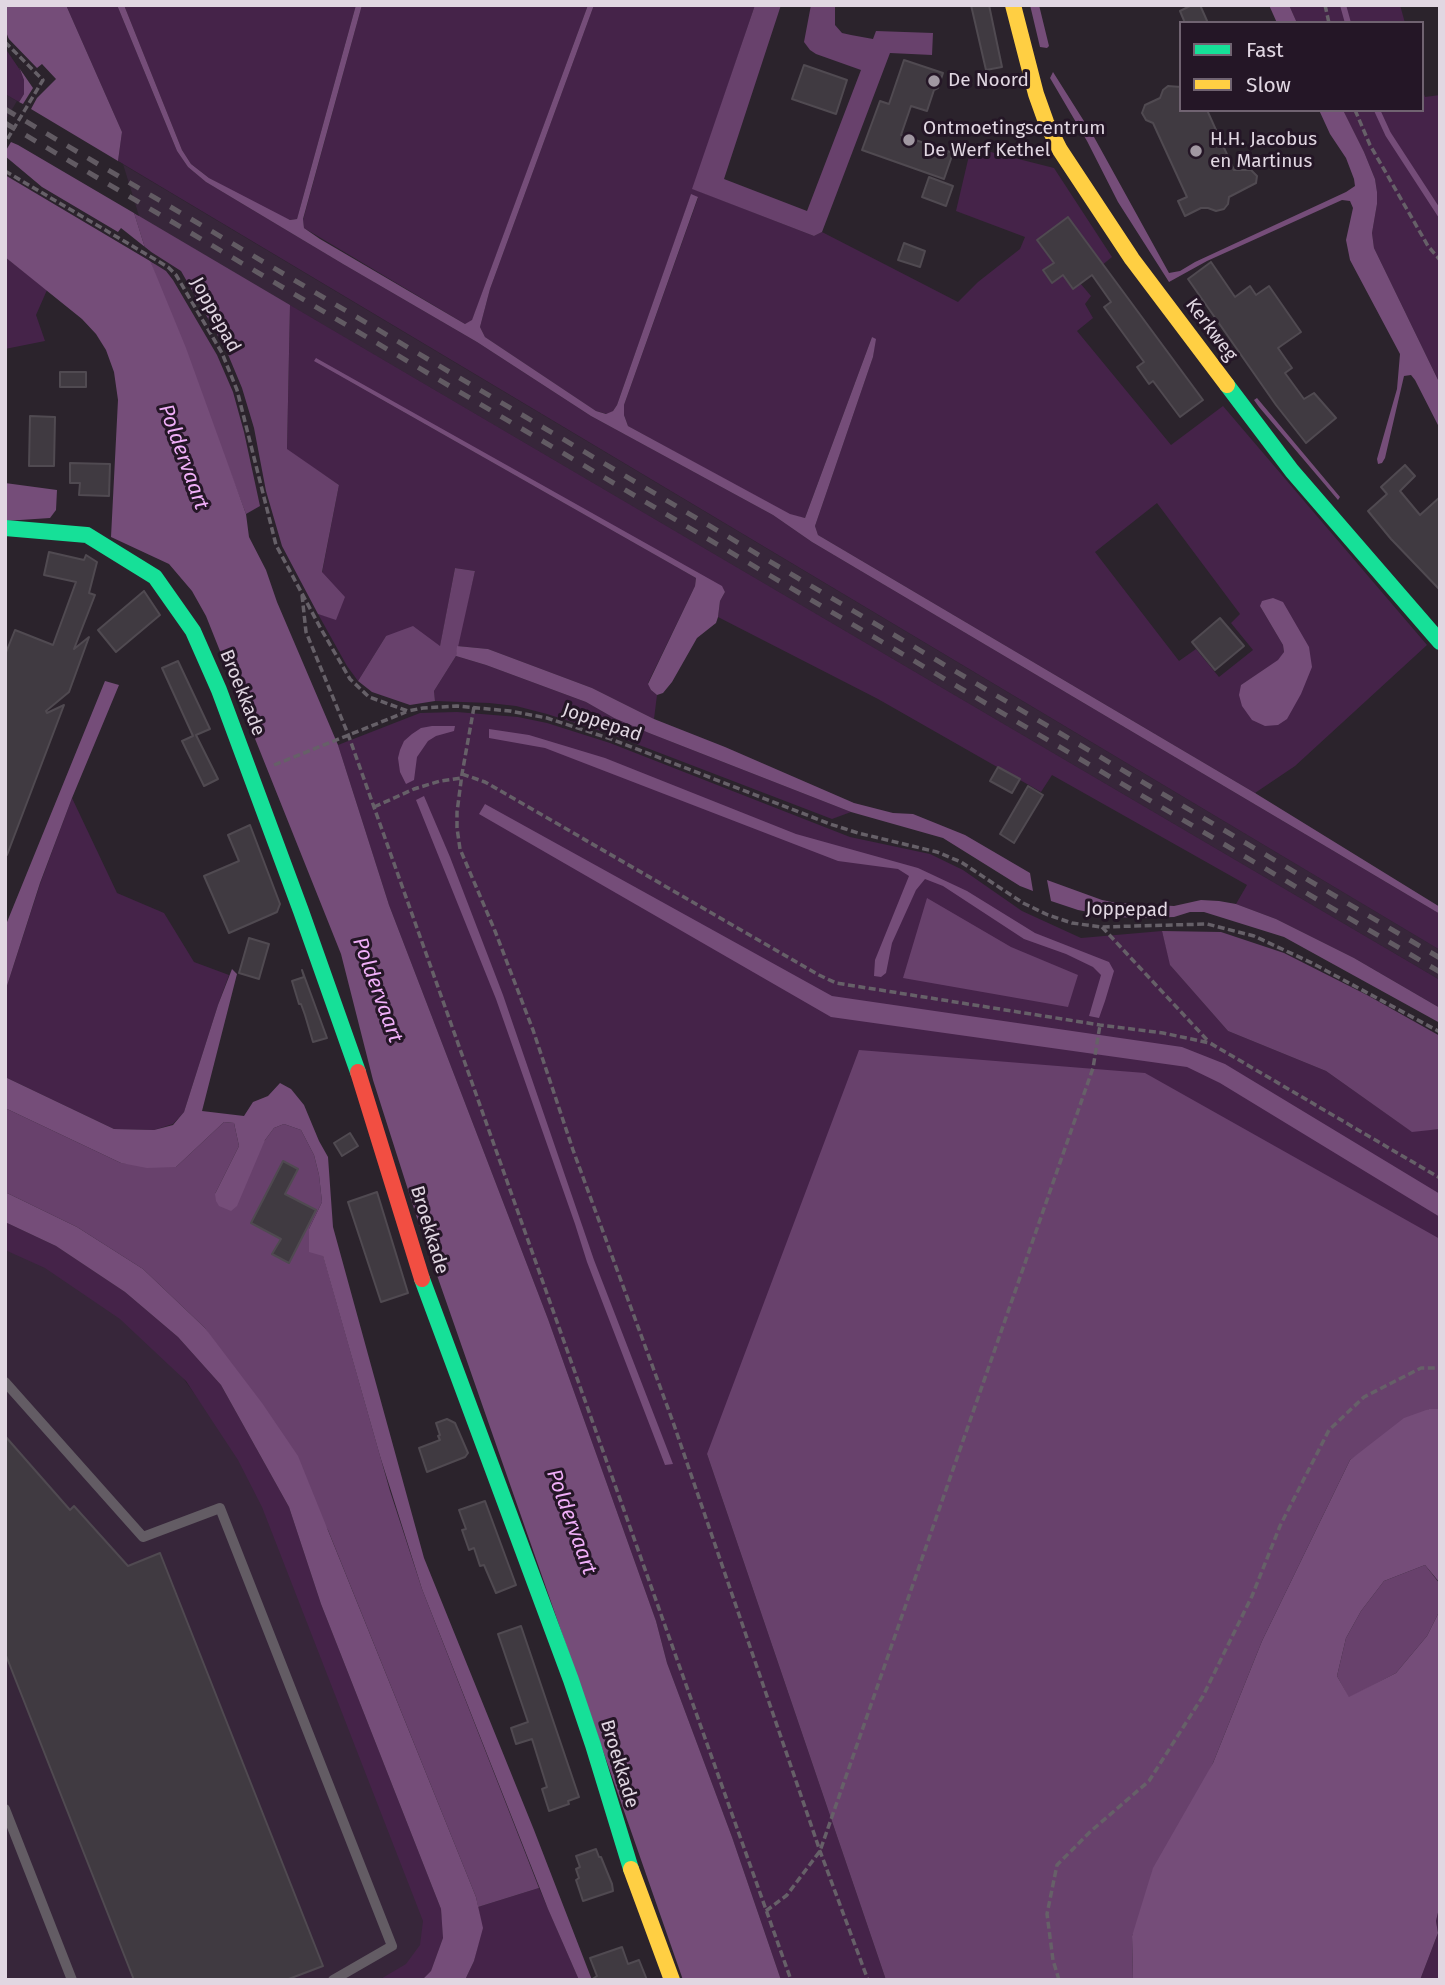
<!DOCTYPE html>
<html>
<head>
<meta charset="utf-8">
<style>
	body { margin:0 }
	#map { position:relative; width:1445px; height:1985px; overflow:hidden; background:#2b232c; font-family:"Fira Sans",sans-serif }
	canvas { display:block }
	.frame { position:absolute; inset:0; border:7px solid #e1d7e2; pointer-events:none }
	.legend { position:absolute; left:1179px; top:21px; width:245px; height:91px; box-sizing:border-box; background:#241626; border:2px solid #706371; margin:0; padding:9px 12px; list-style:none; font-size:21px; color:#e1d7e2 }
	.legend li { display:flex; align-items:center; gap:14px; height:35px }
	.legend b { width:35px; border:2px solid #706371 }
</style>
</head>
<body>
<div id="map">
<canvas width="1445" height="1985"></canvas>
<div class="frame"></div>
<ul class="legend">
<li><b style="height:9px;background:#16e098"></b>Fast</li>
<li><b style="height:9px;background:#ffcf43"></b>Slow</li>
</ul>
</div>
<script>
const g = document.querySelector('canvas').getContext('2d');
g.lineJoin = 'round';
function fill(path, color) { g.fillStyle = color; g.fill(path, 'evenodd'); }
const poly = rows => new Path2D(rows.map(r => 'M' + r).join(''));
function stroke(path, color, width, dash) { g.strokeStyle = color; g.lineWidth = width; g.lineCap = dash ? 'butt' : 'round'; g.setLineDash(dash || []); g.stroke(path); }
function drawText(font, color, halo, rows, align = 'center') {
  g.font = font + ' "Fira Sans",sans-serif'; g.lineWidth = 6; g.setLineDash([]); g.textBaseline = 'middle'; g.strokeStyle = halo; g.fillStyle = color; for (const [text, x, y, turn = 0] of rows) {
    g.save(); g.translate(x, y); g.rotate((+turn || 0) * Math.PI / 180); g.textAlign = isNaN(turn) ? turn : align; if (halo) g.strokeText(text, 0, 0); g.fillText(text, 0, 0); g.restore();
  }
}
const built = poly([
	[5,94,1440,950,1440,980,5,138],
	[5,1230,156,1341,259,1482,468,1980,5,1980]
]);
const green = poly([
	[66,5,117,5,177,151,188,167,206,182,343,264,477,342,591,416,773,515,812,542,1440,914,1440,950,118,161,122,132],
	[124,5,356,5,297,219,290,220,272,213,209,178,191,164,182,150],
	[362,5,588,5,472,321,465,324,304,228,303,220],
	[594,5,755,5,693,189,814,236,822,232,958,302,978,282,1020,249,1025,237,956,211,971,147,1054,168,1112,257,1080,283,1091,296,1085,304,1093,318,1077,331,1171,445,1223,406,1427,645,1295,766,1255,793,818,535,815,526,873,357,875,340,872,337,805,518,790,515,628,426,624,415,624,405,698,198,691,195,617,405,613,411,607,414,596,411,485,337,480,327,490,289],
	[1157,503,1240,614,1231,623,1253,650,1219,677,1196,649,1179,661,1095,552],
	[1260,606,1312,667,1241,685,1279,660,1284,652,1283,645],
	[1289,5,1400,5,1405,23,1297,23],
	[5,48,20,70,24,80,24,94,19,102,5,94],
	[1422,89,1425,97,1440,95,1440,384,1374,248,1372,233,1377,204,1377,192,1375,179,1364,152,1343,110,1422,110],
	[5,257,47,290,36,315,45,341,5,349],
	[290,305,1440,980,1440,1008,1354,958,1276,919,1236,904,1247,885,1052,775,1041,792,878,699,718,617,720,601,725,592,314,361,696,578,695,586,648,683,651,690,657,695,654,719,592,688,488,649,457,646,475,571,455,568,440,647,386,636,358,681,347,666,318,614,336,619,322,573,339,485,287,450],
	[456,656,486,665,586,702,614,718,649,733,851,812,832,819,613,735,547,714,516,706,489,703,435,701,434,691],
	[457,712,518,717,547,723,610,743,850,837,930,854,963,870,1022,911,1081,938,1162,931,1171,966,1228,1031,1326,1071,1411,1131,1440,1129,1440,1239,707,1454,886,1980,781,1980,732,1837,667,1663,656,1621,548,1319,389,905,338,745,420,713],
	[72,798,117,893,164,913,194,962,229,975,218,1005,184,1112,173,1124,154,1130,114,1129,5,1077,5,992,40,884],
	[5,1222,56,1246,125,1292,178,1337,221,1385,289,1507,321,1604,441,1909,443,1938,431,1971,422,1980,379,1980,406,1964,420,1945,423,1921,262,1507,238,1460,186,1381,120,1319,45,1268,5,1250],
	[539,1888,579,1980,465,1980,474,1961,482,1928,478,1907],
	[1440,1904,1440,1980,1420,1980,1438,1933,1436,1921]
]);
const forest = poly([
	[755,5,781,5,724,179,807,211,861,70,816,54,810,50,804,42,811,5,835,5,835,25,842,33,851,35,873,39,876,31,933,33,932,55,890,53,822,232,814,236,692,189],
	[134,213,290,305,287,449,339,485,322,572,345,597,336,620,318,614,282,546,266,491,254,428,242,388,227,352,181,271,145,248],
	[150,261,166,271,173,280,217,355,233,392,244,432,260,506,246,514],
	[455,568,475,571,456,656,434,691,435,701,410,705,372,692,358,681,386,636,413,626,440,646],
	[927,898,1011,947,1078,975,1068,1007,903,978],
	[1162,931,1221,932,1284,953,1367,995,1440,1036,1440,1129,1412,1132,1326,1071,1228,1031,1170,965],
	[859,1050,1145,1073,1440,1239,1440,1409,1429,1409,1350,1460,1262,1641,1213,1763,1132,1936,1133,1980,886,1980,707,1454],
	[5,1108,121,1163,176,1167,224,1122,234,1123,239,1146,215,1194,265,1140,274,1128,284,1124,301,1130,314,1155,319,1175,322,1202,309,1229,323,1255,390,1491,422,1589,539,1888,478,1907,476,1897,328,1530,205,1328,143,1269,77,1227,5,1192],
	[1425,1565,1440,1584,1440,1610,1427,1636,1396,1673,1349,1698,1337,1676,1346,1638,1361,1611,1384,1581]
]);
const water = poly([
	[5,5,66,5,122,132,118,161,145,248,186,348,246,514,249,537,266,570,277,602,338,745,389,905,548,1319,656,1621,667,1663,732,1837,781,1980,683,1980,417,1218,373,1080,341,954,206,616,192,591,169,564,111,537,118,400,114,372,106,350,96,334,82,319,5,257,5,125,24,94,24,80,5,29],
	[117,5,124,5,182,150,191,164,209,178,290,220,297,219,356,5,362,5,303,219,304,228,320,239,465,324,472,320,588,5,594,5,490,289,480,327,485,337,596,411,606,414,613,411,617,405,691,194,698,197,624,405,624,415,628,426,790,514,805,518,872,337,876,339,873,357,815,526,818,535,1255,793,1440,907,1440,914,812,542,773,515,591,416,477,342,343,264,206,182,188,167,177,151],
	[1030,5,1039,5,1049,46,1047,48,1040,47],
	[1269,5,1289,5,1297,23,1277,23],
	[1053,72,1094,137,1169,273,1180,271,1195,262,1346,192,1355,186,1354,179,1346,158,1330,134,1319,110,1343,110,1364,152,1375,179,1377,192,1377,204,1372,233,1374,248,1440,384,1440,429,1415,380,1411,375,1404,376,1385,458,1382,463,1378,464,1377,459,1397,389,1400,354,1350,260,1346,240,1353,208,1350,201,1342,200,1207,261,1169,282,1118,202,1087,141,1050,78],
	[316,358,722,586,725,592,720,601,718,617,716,623,697,638,672,682,663,693,657,695,651,690,648,684,695,586,696,578,314,361],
	[1257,398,1340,497,1338,500,1259,407,1254,400],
	[5,483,57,490,56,510,50,518,5,521],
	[1273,598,1283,602,1309,647,1312,667,1301,694,1287,719,1278,725,1265,726,1252,720,1242,706,1239,695,1241,685,1278,660,1284,652,1283,645,1260,606,1262,601],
	[457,646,488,649,592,688,654,719,725,747,854,803,893,813,913,814,965,835,1030,873,1033,891,1020,886,943,838,851,812,649,733,614,718,586,702,486,665,456,656],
	[105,681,119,685,72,798,40,883,5,992,5,927],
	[432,726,455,726,454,731,436,736,428,741,417,757,414,780,406,784,400,772,398,758,400,750,404,741,412,734,421,728],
	[489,729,529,735,605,758,796,834,918,868,967,891,1035,933,1109,962,1114,971,1105,1001,1099,1018,1089,1016,1101,975,1093,967,1066,954,1024,939,943,886,925,879,916,890,892,943,886,973,881,977,874,976,875,960,909,876,898,869,838,861,545,748,489,738],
	[424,796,450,857,503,995,594,1260,673,1464,665,1465,587,1262,575,1224,496,999,416,800],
	[485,804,832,996,1182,1047,1225,1064,1440,1194,1440,1217,1220,1083,1187,1067,831,1017,479,814],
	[1047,880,1102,900,1117,903,1174,906,1201,900,1219,901,1236,904,1276,919,1354,958,1440,1008,1440,1023,1284,937,1204,912,1190,912,1174,917,1143,918,1115,917,1078,910,1051,901],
	[232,969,237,974,202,1111,244,1116,253,1102,268,1096,280,1083,291,1089,304,1105,319,1141,328,1157,333,1227,424,1558,534,1830,592,1980,579,1980,548,1909,422,1589,380,1456,323,1256,309,1252,309,1229,322,1202,319,1175,314,1155,301,1130,284,1124,274,1128,265,1140,237,1206,231,1211,219,1206,216,1201,215,1194,239,1146,234,1123,224,1122,176,1167,147,1168,121,1163,5,1108,5,1077,114,1129,154,1130,173,1125,184,1112,218,1005],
	[5,1192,77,1227,143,1269,205,1328,262,1403,298,1456,476,1897,483,1928,474,1961,465,1980,422,1980,431,1971,443,1938,441,1909,321,1604,289,1507,221,1385,178,1337,125,1292,56,1246,5,1222],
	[1429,1409,1440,1409,1440,1583,1425,1565,1384,1581,1361,1611,1346,1638,1337,1676,1349,1697,1396,1673,1427,1636,1440,1610,1440,1904,1436,1921,1438,1933,1420,1980,1133,1980,1132,1936,1153,1868,1213,1763,1262,1641,1350,1460,1404,1418]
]);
const pier = poly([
	[5,35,37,68,42,64,56,79,37,98,31,109,123,164,139,216,18,145,11,142,5,152,5,121,17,101,23,104,33,88,13,59],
	[5,156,42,187,118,232,121,228,150,251,155,264,5,175]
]);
const stream = poly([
	[1343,5,1348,23],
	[1377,110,1388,134,1440,214]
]);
const building = poly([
	[971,5,989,5,1002,67,986,70,971,5],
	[1192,5,1200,5,1208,23,1185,23,1180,11,1192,5],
	[904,60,943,73,938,88,934,90,927,111,911,106,901,135,953,153,944,179,862,150,880,101,889,104,904,60],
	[804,65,847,80,836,114,792,99,804,65],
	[1168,86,1181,87,1181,110,1207,110,1234,170,1251,170,1257,176,1256,183,1229,197,1228,204,1224,209,1216,211,1208,208,1201,208,1185,216,1178,201,1187,197,1153,123,1146,120,1142,113,1145,105,1160,98,1163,90,1168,86],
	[929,177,953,186,946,206,922,197,929,177],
	[1068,217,1203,400,1180,417,1153,381,1149,384,1137,367,1144,362,1104,307,1111,302,1092,275,1073,289,1063,275,1052,283,1043,270,1054,263,1037,240,1068,217],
	[904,243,925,251,920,267,898,260,904,243],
	[1211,262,1235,297,1250,286,1256,295,1269,286,1301,332,1278,348,1292,368,1285,373,1304,399,1314,393,1336,418,1306,443,1276,405,1188,279,1211,262],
	[60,372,86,372,86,387,60,387,60,372],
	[30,416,55,417,54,466,29,466,30,416],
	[70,463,110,464,109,496,79,495,80,483,70,483,70,463],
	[1405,465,1415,476,1400,491,1420,515,1440,497,1440,590,1391,539,1368,511,1387,494,1381,487,1405,465],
	[49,552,84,560,86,555,97,562,89,593,95,595,74,649,89,637,69,692,46,711,47,713,64,705,7,855,5,855,5,655,15,630,53,645,76,582,44,575,49,552],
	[144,591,160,615,116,652,98,630,144,591],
	[1220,618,1244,646,1215,670,1192,642,1220,618],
	[178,661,210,729,196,735,218,779,204,786,182,741,193,736,162,668,178,661],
	[998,767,1020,779,1012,793,990,781,998,767],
	[1028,786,1043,795,1014,843,1000,834,1028,786],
	[250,825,280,904,277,912,229,933,204,876,239,861,228,835,250,825],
	[249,938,269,944,259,979,239,973,249,938],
	[302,970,327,1038,313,1042,305,1015,301,1004,299,1004,292,981,304,977,302,970],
	[350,1133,358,1146,342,1156,334,1143,350,1133],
	[283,1161,298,1169,285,1194,316,1210,289,1263,272,1254,281,1239,251,1223,283,1161],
	[377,1192,408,1293,381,1302,348,1202,377,1192],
	[447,1419,455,1423,468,1453,465,1457,427,1472,419,1448,440,1440,438,1436,440,1435,436,1423,447,1419],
	[5,1436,70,1510,74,1506,128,1566,160,1553,323,1966,286,1980,134,1980,5,1653,5,1436],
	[485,1501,516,1585,496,1593,484,1565,480,1566,474,1548,469,1550,462,1530,466,1529,459,1510,485,1501],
	[521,1626,579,1797,568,1801,569,1804,549,1811,542,1789,547,1787,532,1739,516,1744,511,1728,528,1722,498,1634,521,1626],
	[596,1849,599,1857,601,1857,612,1884,613,1891,583,1901,576,1880,579,1878,576,1869,580,1867,576,1856,596,1849],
	[622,1947,628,1964,639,1960,647,1980,591,1980,597,1976,590,1958,622,1947]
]);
const path = poly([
	[1325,5,1329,23],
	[5,42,43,80,5,143],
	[1355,110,1370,145,1428,246,1440,260],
	[5,171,168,267,176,275,222,353,237,390,276,545,321,629,350,679,369,697,408,711,423,708,457,706,510,711,547,718,611,739,830,824,858,833,937,852,961,862,1023,903,1048,915,1072,923,1101,927,1207,924,1254,936,1312,963,1440,1032],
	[302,595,306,632,348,734,791,1980],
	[474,707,462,774,457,812,457,828,460,849,495,931,533,1030,573,1150,673,1422,820,1851,868,1980],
	[274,765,406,712],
	[462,774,485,782,819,975,836,983,1100,1025,1163,1033,1210,1043,1440,1178],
	[374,807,414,789,440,781,461,778],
	[1102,927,1209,1042],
	[766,1911,787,1895,820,1851,1093,1068,1100,1025],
	[1059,1980,1053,1960,1047,1914,1057,1865,1091,1831,1149,1781,1203,1696,1252,1596,1280,1526,1329,1430,1364,1397,1421,1368,1440,1368]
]);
const lane = poly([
	[5,1382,143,1537,220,1508,392,1946,333,1980],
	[5,1809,72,1980]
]);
const fast = poly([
	[1227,385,1292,471,1440,642],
	[5,528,87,535,155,577,193,631,219,690,301,911,358,1072],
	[422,1279,571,1680,593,1745,631,1869]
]);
const slow = poly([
	[1013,5,1036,94,1046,122,1060,150,1132,259,1227,385],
	[631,1869,672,1980]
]);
const jam = poly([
	[358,1072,422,1279]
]);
const rail = poly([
	[5,109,1440,958],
	[5,123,1440,972]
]);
const markers = [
	[934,81,7,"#a198a2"],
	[909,140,7,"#a198a2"],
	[1196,151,7,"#a198a2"]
];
const poiNames = [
	["De Noord",948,81],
	["Ontmoetingscentrum",923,129],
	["De Werf Kethel",923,151],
	["H.H. Jacobus",1210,140],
	["en Martinus",1210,162]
];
const streetNames = [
	["Joppepad",215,315,61],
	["Kerkweg",1211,330,53],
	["Broekkade",242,693,68],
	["Joppepad",602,723,19],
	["Joppepad",1127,910,1],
	["Broekkade",429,1230,73],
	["Broekkade",619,1764,73]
];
const waterNames = [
	["Poldervaart",183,457,70],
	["Poldervaart",377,990,70],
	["Poldervaart",571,1522,70]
];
fill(built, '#37263a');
fill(green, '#452349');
fill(forest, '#68416c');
fill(water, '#754d79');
fill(pier, '#2b232c');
stroke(stream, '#754d79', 6);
fill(building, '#403a41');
stroke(building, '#504a51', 2);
stroke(path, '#666068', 3.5, [7, 3.5]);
stroke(lane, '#635c64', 10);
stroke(fast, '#16e098', 16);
stroke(slow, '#ffcf43', 16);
stroke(jam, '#f24e42', 16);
stroke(rail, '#625b63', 5, [12, 12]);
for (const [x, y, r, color] of markers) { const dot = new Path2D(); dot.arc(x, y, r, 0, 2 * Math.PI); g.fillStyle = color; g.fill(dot); stroke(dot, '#241626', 2.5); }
drawText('19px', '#e1d7e2', '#241626', poiNames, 'left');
drawText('19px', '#e1d7e2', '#241626', streetNames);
drawText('italic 21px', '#f0aff8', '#241626', waterNames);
</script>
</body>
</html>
